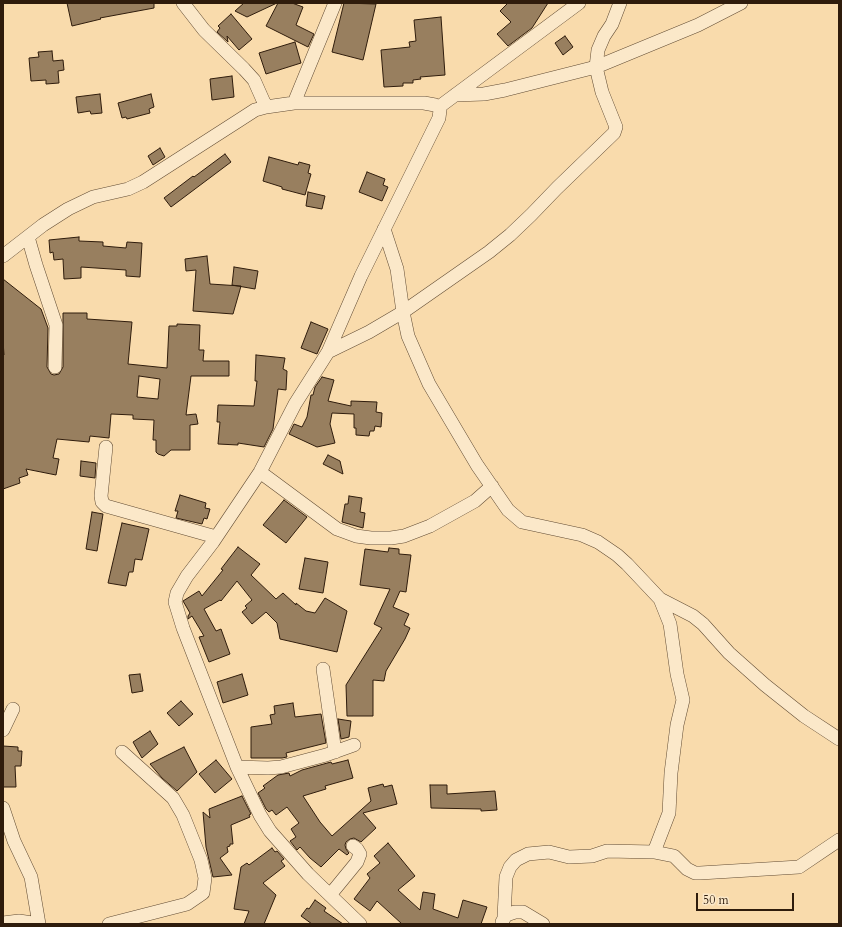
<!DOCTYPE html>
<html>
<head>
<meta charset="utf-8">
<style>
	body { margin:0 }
	#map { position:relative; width:842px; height:927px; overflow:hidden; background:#f9dbac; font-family:Cardo,serif }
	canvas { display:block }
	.frame { position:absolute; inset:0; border:4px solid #2f1c0c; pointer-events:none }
	.scale { position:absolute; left:696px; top:893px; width:98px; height:18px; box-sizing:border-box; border:2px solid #2f1c0c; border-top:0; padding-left:5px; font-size:12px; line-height:14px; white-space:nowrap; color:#2f1c0c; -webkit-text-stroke:3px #fbe8c9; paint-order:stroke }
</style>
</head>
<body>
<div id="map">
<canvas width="842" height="927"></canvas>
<div class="frame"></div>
<div class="scale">50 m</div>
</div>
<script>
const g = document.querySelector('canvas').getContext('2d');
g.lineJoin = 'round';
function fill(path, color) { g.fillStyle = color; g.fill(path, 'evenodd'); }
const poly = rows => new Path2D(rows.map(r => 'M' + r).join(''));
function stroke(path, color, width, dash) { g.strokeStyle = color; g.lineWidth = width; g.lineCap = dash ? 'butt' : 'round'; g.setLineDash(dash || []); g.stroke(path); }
const building = poly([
	[67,3,154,3,154,8,100,18,101,19,72,26,67,3],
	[244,3,277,3,247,17,235,11,244,3],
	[278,3,292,3,303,7,296,25,314,34,308,47,266,26,278,3],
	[344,3,376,4,363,60,332,52,344,3],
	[508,3,548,3,532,28,508,46,497,34,511,22,500,11,508,3],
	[231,14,252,39,239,50,227,36,228,42,217,32,220,28,218,26,231,14],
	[441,17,445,75,420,77,421,79,413,80,413,83,403,83,403,86,384,87,381,50,410,47,409,42,416,41,414,20,441,17],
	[565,36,573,47,563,55,555,43,565,36],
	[295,42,301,63,266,74,259,53,295,42],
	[52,51,53,61,63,60,64,70,58,71,59,83,46,84,46,80,31,81,29,58,39,57,38,52,52,51],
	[232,76,234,97,212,100,210,79,232,76],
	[100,94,102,113,91,114,90,111,78,113,76,97,100,94],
	[151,94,154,107,149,109,150,113,127,119,126,117,122,118,118,103,151,94],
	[160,148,165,157,153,165,148,156,160,148],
	[225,154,231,162,171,207,164,198,193,176,194,177,225,154],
	[269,157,298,165,299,162,310,165,308,173,311,174,305,195,282,189,282,187,263,181,269,157],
	[367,172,385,179,383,185,388,187,382,201,359,192,367,172],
	[308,192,325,196,322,209,306,206,308,192],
	[79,237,79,241,103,242,103,246,126,248,127,242,142,243,140,277,126,276,126,270,81,267,81,278,64,279,63,259,54,260,53,252,50,253,49,240,79,237],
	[207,256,210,284,241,286,233,314,193,311,196,270,186,271,185,259,207,256],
	[234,267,258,271,255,289,232,285,234,267],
	[3,279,41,309,48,328,47,367,51,374,54,375,59,374,63,367,63,313,87,313,87,319,132,322,128,364,167,368,169,326,177,326,177,324,200,325,199,350,204,350,203,361,229,361,229,376,191,376,186,415,196,414,198,424,190,425,190,450,171,450,164,456,158,454,156,452,156,440,153,440,154,420,133,419,133,415,111,414,109,438,90,436,89,442,57,439,53,458,59,459,56,475,26,469,28,475,19,478,20,483,3,489,3,355,4,355,3,341,3,279],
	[139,376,160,379,158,399,137,397,139,376],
	[311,322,328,329,317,354,301,348,311,322],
	[256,355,285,358,283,369,287,371,286,390,278,389,273,429,264,447,238,443,238,445,218,444,220,422,217,422,218,405,254,406,257,381,255,381,256,355],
	[322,377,334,380,328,401,351,406,351,401,377,402,376,412,382,413,381,427,375,426,374,431,370,431,369,436,356,435,356,428,354,428,354,414,332,413,330,424,335,443,317,447,289,434,294,424,302,427,307,417,311,395,313,395,315,387,322,377],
	[328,455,340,461,343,474,323,464,328,455],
	[81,461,96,463,95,478,80,476,81,461],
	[180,495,206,503,205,508,210,509,207,519,204,518,202,524,176,518,178,511,175,511,180,495],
	[349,496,362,498,360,512,365,513,363,528,342,522,345,504,348,504,349,496],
	[284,500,307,517,286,543,263,525,284,500],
	[92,512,103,514,97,551,86,549,92,512],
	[122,523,149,529,142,560,135,559,133,572,129,572,126,586,108,583,122,523],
	[238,547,260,564,251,575,276,599,283,593,296,605,296,603,306,611,315,613,325,598,347,611,337,652,280,639,277,623,266,612,252,624,242,612,247,608,245,606,252,600,237,581,221,601,220,600,204,609,216,631,221,629,230,654,209,662,199,637,204,636,192,616,188,619,188,616,190,613,183,601,199,591,202,596,223,570,221,569,238,547],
	[389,548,399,549,399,554,411,555,406,592,400,591,393,607,409,614,404,625,410,628,405,639,386,671,384,681,373,680,373,716,347,716,346,685,382,628,374,624,390,589,360,585,365,549,388,552,389,548],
	[305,558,328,562,323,593,299,589,305,558],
	[140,674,143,691,132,693,129,675,140,674],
	[242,674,248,695,223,703,217,682,242,674],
	[181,701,193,714,179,726,167,713,181,701],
	[293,703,295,717,321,714,326,743,286,753,287,757,282,758,251,758,251,727,272,724,270,715,275,714,274,706,293,703],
	[338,719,351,721,349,737,341,739,338,719],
	[150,731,158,744,142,758,133,742,150,731],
	[3,746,18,747,18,751,22,751,21,766,15,766,16,787,3,787,3,746],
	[184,747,197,772,177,791,162,778,150,764,184,747],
	[216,760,232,779,215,793,199,774,216,760],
	[348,760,353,778,325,786,326,789,303,796,320,822,332,836,371,801,368,788,383,784,384,787,392,785,397,804,363,813,376,828,361,842,354,838,350,839,346,842,345,845,346,849,349,853,347,855,339,849,321,867,310,858,300,847,297,850,290,841,296,837,291,829,299,823,287,807,276,815,272,810,269,812,266,809,258,793,265,788,263,786,278,775,289,773,290,776,302,770,331,762,332,764,348,760],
	[430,785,447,785,447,794,495,791,497,810,481,811,481,809,431,808,430,785],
	[242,796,251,814,249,815,250,817,231,825,233,844,230,844,230,846,227,847,228,852,220,858,232,875,213,877,206,847,203,812,210,818,209,809,242,796],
	[388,843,415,876,398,890,420,910,423,892,435,894,433,909,458,918,463,900,487,907,481,924,402,924,377,901,370,911,354,899,370,878,367,874,380,863,374,856,388,843],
	[272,848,275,852,277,851,284,859,281,861,285,866,263,883,276,895,264,924,244,924,249,911,234,909,241,867,247,863,249,865,272,848],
	[315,900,326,908,324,911,343,924,312,924,301,916,307,908,309,909,315,900]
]);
const minor = poly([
	[183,3,204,30,244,69,254,80,266,107],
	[455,95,484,94,505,90,596,67,698,25,741,3],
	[294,103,335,3],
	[439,107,579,3],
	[384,229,397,269,403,312,408,336,429,384,477,465,508,510,522,522,582,535,598,542,617,555,627,564,660,599,693,616,703,624,729,653,765,685,804,716,839,739],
	[28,237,36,265,56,325,55,367],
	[3,256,43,225,68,209,93,197,128,189,143,182,238,121,255,110,266,107,294,103,424,103,435,105,439,107,440,110,439,118,361,276,328,352,295,404,260,472,213,542,187,576,177,593,175,602,183,628,237,767,260,815,270,831,308,874,360,924],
	[328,352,369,332,403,312,489,252,510,235,531,215,557,188,614,133,616,127,602,92,596,67,598,50,604,36,612,24,620,3],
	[106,447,101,496,102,502,106,506,216,537],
	[260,472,337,529,356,536,371,538,391,538,404,536,430,526,475,501,492,486],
	[323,669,335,752],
	[3,730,13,709],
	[237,767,268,768,281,767,326,755,354,745],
	[3,808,14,841,31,877,39,924],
	[654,852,669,813,671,773,677,725,683,700,677,674,670,624,660,599],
	[330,895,357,862,360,854,357,849,353,846],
	[504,917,506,877,510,867,516,860,528,854,549,852,569,857,592,856,607,851,654,852,674,856,687,869,695,873,700,873,799,867,839,840],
	[502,922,506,915,515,912,523,912,543,924],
	[3,923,19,921,39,924],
	[109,924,187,904,203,893,205,878,201,860,183,815,173,798,122,752]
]);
fill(building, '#987f5f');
stroke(building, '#2f1c0c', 1);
stroke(minor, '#624c34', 14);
stroke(minor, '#fbe8c9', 13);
</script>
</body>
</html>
